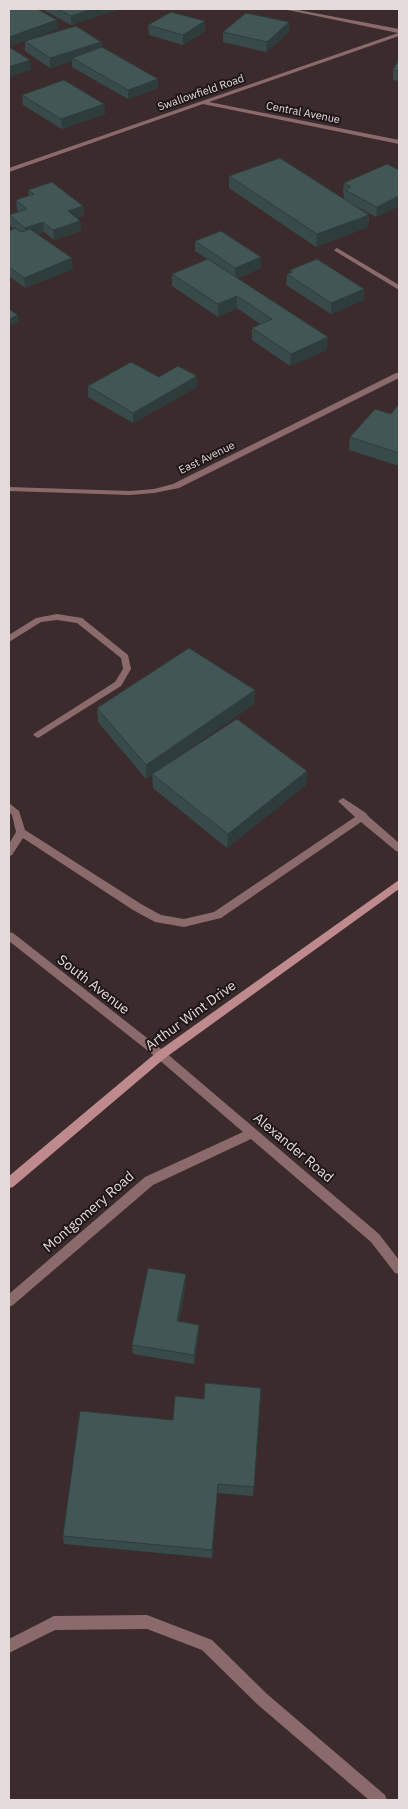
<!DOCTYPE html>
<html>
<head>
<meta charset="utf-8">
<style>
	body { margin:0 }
	#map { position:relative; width:408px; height:1809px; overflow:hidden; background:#3c2b2d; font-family:"IBM Plex Sans",sans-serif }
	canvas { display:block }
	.frame { position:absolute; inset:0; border:10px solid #e5dada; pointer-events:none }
</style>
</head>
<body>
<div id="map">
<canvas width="408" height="1809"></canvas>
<div class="frame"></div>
</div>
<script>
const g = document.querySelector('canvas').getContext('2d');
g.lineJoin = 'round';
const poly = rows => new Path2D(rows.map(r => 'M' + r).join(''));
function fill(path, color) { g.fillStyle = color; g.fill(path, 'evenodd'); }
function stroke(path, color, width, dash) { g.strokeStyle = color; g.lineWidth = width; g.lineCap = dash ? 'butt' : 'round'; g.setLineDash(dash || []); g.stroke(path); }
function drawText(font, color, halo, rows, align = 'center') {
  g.font = font + ' "IBM Plex Sans",sans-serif'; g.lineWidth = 4; g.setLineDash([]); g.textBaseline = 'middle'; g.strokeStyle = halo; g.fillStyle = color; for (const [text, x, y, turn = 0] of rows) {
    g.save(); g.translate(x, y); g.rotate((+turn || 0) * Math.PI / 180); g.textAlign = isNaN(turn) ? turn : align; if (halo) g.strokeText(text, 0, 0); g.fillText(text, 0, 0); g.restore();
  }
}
const lane = poly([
	[337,248,399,285,399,290,335,251,334,250,337,248],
	[57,614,82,618,128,655,131,669,121,686,38,738,33,735,35,733,115,682,123,669,121,658,77,623,57,620,41,622,9,642,9,635,36,618,57,614],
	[343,798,366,813,368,816,399,843,399,852,396,851,361,822,221,918,184,927,155,922,133,910,23,838,12,855,9,856,9,844,16,832,12,815,9,812,9,803,19,811,25,830,141,904,161,915,184,919,214,912,355,817,340,803,338,801,343,798],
	[161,1050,165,1052,379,1234,399,1260,399,1274,395,1273,371,1242,251,1139,153,1185,13,1305,9,1307,9,1294,145,1177,243,1132,157,1058,156,1055,157,1052,161,1050],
	[147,1615,212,1640,267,1694,385,1795,387,1800,369,1800,257,1704,202,1650,147,1629,55,1630,9,1653,9,1639,54,1616,147,1615]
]);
const street = poly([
	[283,9,293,9,399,29,399,36,209,102,399,140,399,144,203,104,9,172,9,168,398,33,283,9],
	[396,373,399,373,399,378,179,488,154,493,130,495,9,491,9,487,130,491,154,489,173,484,396,373],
	[9,932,13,933,165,1052,166,1055,165,1058,161,1060,157,1058,9,941,9,932]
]);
const secondary = poly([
	[399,880,399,889,165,1058,13,1187,9,1188,9,1176,157,1052,399,880]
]);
const wall = poly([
	[42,9,120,9,71,25],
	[289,22,289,32,266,52,223,42,223,32],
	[148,25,205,31,183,45,149,35],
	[25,41,101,42,102,47,158,88,128,99,72,67,72,61,50,68,25,51],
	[399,59,399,81,393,80,393,70],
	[22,95,104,104,105,114,62,129,23,105],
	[399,170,399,206,376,217,354,205,369,215,368,227,316,247,229,188,229,176,344,199,344,194,343,194,344,183],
	[28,190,83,206,84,216,77,218,80,221,81,231,54,240,44,232,38,234,73,269,25,288,9,276,9,231,14,229,10,225,9,215,19,211,17,210,16,200,29,195],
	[195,241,261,257,261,268,237,278,327,350,290,366,252,340,252,328,260,324,237,308,218,317,172,286,172,274,207,259,195,251],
	[290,270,364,300,331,314,286,285,287,274,290,273],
	[197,376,197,387,133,423,88,397,88,386,159,377],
	[399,404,399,466,349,450,350,437,391,414],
	[255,690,254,704,160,769,307,771,306,785,227,848,153,788,152,775,146,779,98,722,97,708],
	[186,1283,179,1321,199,1325,199,1333,194,1364,133,1354,132,1345],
	[261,1388,253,1496,217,1493,212,1558,64,1544,63,1536,173,1420,204,1399]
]);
const shadedWall = poly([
	[92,9,120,9,71,25,71,16],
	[57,20,58,29,9,47,9,37],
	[205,21,205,31,183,45,183,35],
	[289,22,289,32,266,52,267,42],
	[101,42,102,52,72,58,72,61,50,68,50,58],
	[30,60,31,70,9,77,9,67],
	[158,79,158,88,128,99,128,90],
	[104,104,105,114,62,129,61,119],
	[399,196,399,206,376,217,377,207],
	[83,206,84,216,68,221,68,211],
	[369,215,368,227,316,247,317,234],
	[80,221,81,231,54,240,53,230],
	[43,222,44,232,26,238,25,228],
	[261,257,261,268,235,278,235,268],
	[72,258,73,269,25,288,24,278],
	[364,289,364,300,331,314,331,303],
	[237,296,237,308,218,317,218,304],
	[18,315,19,322,9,326,9,319],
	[328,337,327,350,290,366,291,354],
	[197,376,197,387,133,423,133,413],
	[255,690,254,704,146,779,146,765],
	[307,771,306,785,227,848,228,834],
	[186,1274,186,1283,177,1330,177,1321],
	[199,1325,199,1333,194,1364,194,1355]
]);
const building = poly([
	[9,9,37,9,57,20,9,37,9,9],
	[58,9,92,9,71,16,58,9],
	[171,12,205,21,183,35,148,25,171,12],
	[246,13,289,22,267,42,223,32,246,13],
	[76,26,101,42,50,58,25,41,76,26],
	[9,47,30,60,9,67,9,47],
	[102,47,158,79,128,90,72,58,102,47],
	[399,59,399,71,393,70,399,59],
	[64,80,104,104,61,119,22,95,64,80],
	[280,158,369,215,317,234,229,176,280,158],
	[387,164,399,170,399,196,377,207,345,190,351,187,344,183,387,164],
	[52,182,83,206,68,211,80,221,53,230,43,222,25,228,9,215,27,209,16,200,34,194,28,190,52,182],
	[15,228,21,232,30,229,72,258,24,278,9,267,9,231,15,228],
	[221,231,261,257,235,268,195,241,221,231],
	[208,259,328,337,291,354,252,328,272,319,237,296,218,304,172,274,208,259],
	[317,259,364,289,331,303,287,274,293,272,290,270,317,259],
	[9,309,18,315,9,319,9,309],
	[131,362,159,377,178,366,197,376,133,413,88,386,131,362],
	[399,404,399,453,350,437,375,409,391,414,399,404],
	[189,648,255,690,146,765,97,708,189,648],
	[237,719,307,771,228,834,152,774,237,719],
	[148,1268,186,1274,177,1321,199,1325,194,1355,132,1345,148,1268],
	[205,1383,261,1388,254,1487,218,1484,212,1550,63,1536,80,1411,173,1420,175,1396,204,1399,205,1383]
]);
const farStreetnames = [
	["Swallowfield Road",201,93,-19],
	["Central Avenue",303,113,11],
	["East Avenue",207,458,-26]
];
const streetNames = [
	["South Avenue",93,985,38],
	["Arthur Wint Drive",191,1016,-36],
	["Alexander Road",293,1148,40],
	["Montgomery Road",89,1212,-41]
];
fill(lane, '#8b6a6c');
fill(street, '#8b6a6c');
fill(secondary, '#be8a8e');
fill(wall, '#394a4a');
fill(shadedWall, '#2e3c3c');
fill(building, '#425656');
stroke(building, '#2e3c3c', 1);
drawText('11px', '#e5dada', '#1e1617', farStreetnames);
drawText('14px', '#e5dada', '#1e1617', streetNames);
</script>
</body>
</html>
